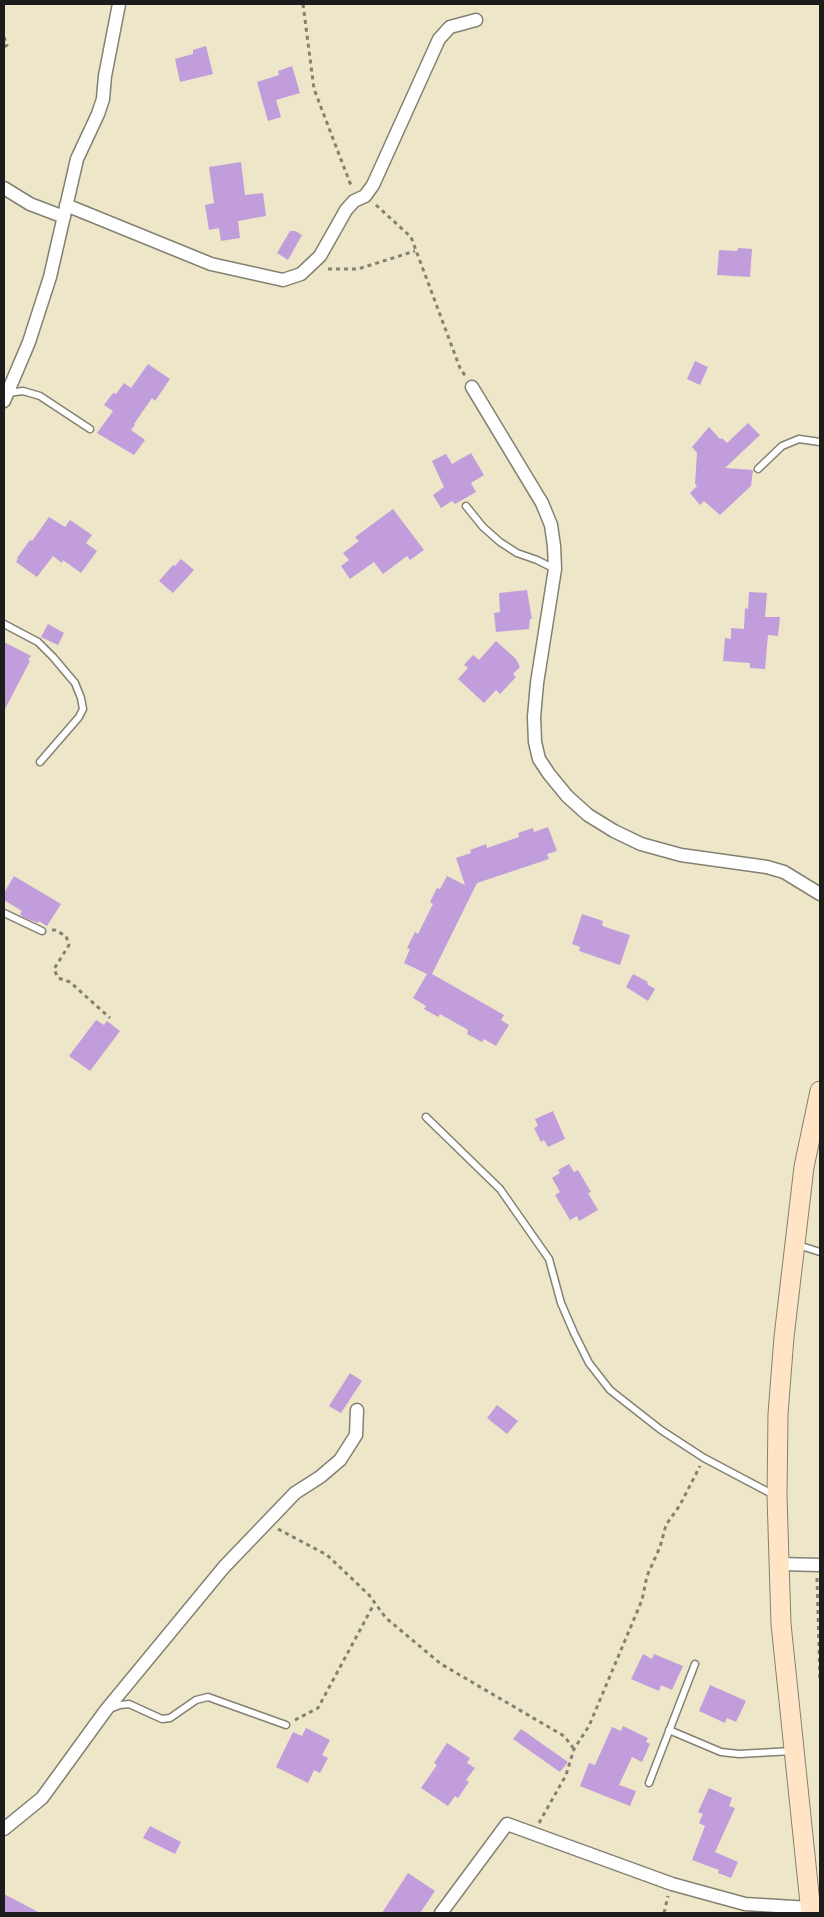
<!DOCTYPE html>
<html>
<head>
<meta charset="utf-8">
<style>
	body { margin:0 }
	#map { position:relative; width:824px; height:1917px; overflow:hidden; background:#ede6c9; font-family:"Libre Bodoni",serif }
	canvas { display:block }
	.frame { position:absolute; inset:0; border:5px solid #1c1c1c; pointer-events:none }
</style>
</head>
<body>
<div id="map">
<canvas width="824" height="1917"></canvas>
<div class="frame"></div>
</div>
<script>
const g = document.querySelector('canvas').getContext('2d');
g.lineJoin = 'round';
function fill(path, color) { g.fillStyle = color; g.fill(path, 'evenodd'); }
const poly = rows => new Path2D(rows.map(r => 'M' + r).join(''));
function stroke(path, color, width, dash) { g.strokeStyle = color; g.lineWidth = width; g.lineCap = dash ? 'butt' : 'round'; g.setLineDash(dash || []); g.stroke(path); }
const building = poly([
	[206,46,213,74,180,82,175,59,193,54,193,50],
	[292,66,300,93,276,100,281,117,268,121,257,82,279,75,278,71],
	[241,162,245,195,263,193,266,216,238,221,240,238,221,241,219,228,209,230,205,205,214,203,209,167],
	[290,231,295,231,302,235,288,260,277,253],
	[738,248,752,249,750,277,717,275,719,250,737,251],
	[695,361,708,367,700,385,687,379],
	[148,364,170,379,155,401,152,398,134,424,135,425,131,430,145,440,134,455,97,433,113,411,104,405,113,393,116,394,124,383,131,388],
	[748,423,760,435,725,468,753,470,751,486,720,515,704,501,700,505,690,493,697,486,695,484,697,453,692,447,709,427,720,439,722,438,727,443],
	[471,453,484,475,471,483,476,492,455,504,452,501,441,508,433,495,444,487,432,461,446,454,452,464],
	[393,509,424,550,410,560,407,556,383,574,374,562,350,579,341,566,349,560,343,553,359,541,355,537],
	[49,517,65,527,70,520,92,535,86,543,97,551,81,573,63,560,62,563,53,556,37,577,16,562,18,559,17,558,30,540,32,541],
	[181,559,194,570,173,593,159,581,173,565,175,566],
	[527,590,532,619,530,619,529,629,496,632,494,613,500,612,499,593],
	[749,592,767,593,765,617,780,617,778,636,768,635,765,669,750,668,750,663,723,661,725,638,731,639,731,628,744,629,745,608,748,609],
	[48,624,64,633,58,645,41,637],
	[496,641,516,659,520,667,513,674,516,677,500,694,496,690,484,703,458,679,468,668,464,665,473,655,479,660],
	[4,642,31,656,28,660,30,661,4,711],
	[548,827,557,851,547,854,549,859,477,883,432,974,504,1015,501,1020,509,1025,496,1046,484,1039,482,1042,467,1034,468,1030,440,1014,438,1017,424,1009,426,1006,413,998,427,974,404,963,410,949,407,948,415,932,418,934,433,904,430,902,437,888,440,889,447,876,465,885,456,858,471,853,470,850,486,844,487,848,519,837,518,833,533,828,534,832],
	[14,876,61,904,47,926,39,921,38,923,23,917,20,914,22,911,4,900,4,893],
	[582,914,603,921,602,925,605,927,630,935,620,965,579,951,580,947,572,944],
	[633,974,648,982,647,984,655,989,648,1001,626,987],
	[96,1020,104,1025,107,1021,120,1031,90,1071,69,1056],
	[553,1111,565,1139,548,1147,544,1140,541,1142,534,1128,538,1126,535,1119],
	[569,1164,574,1172,578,1170,591,1192,588,1193,598,1210,579,1221,577,1216,570,1220,555,1195,560,1192,552,1178,560,1173,558,1170],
	[350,1373,362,1381,341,1413,329,1406],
	[497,1405,518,1421,507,1434,487,1418],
	[643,1654,652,1659,654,1654,683,1666,672,1690,661,1685,659,1691,631,1679],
	[710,1685,746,1701,736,1722,727,1718,725,1723,699,1711],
	[623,1726,648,1738,646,1742,650,1744,642,1762,632,1757,619,1785,636,1791,630,1806,580,1786,589,1763,595,1765,612,1727,621,1731],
	[306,1728,330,1740,322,1755,328,1758,320,1773,314,1770,308,1783,276,1767,293,1732,302,1736],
	[521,1729,568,1762,560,1772,513,1739],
	[447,1743,470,1758,467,1763,475,1768,466,1780,469,1782,458,1798,455,1796,448,1806,421,1788,437,1765,434,1763],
	[709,1788,732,1798,729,1806,735,1808,715,1852,738,1862,731,1878,718,1873,719,1870,692,1860,705,1826,699,1823,703,1814,698,1812],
	[150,1826,181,1842,175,1854,143,1838],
	[408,1873,435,1891,420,1913,382,1913],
	[4,1894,40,1913,4,1913]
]);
const path = poly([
	[303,4,314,89,350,183,353,187],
	[4,37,7,45,4,47],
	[376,205,411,237,460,368,466,377],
	[328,269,358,269,415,251],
	[52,930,55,930,66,936,69,945,54,969,58,978,70,982,110,1018],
	[278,1529,327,1555,369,1595,386,1618,441,1664,564,1736,574,1749],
	[817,1578,820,1682],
	[295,1720,318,1708,374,1604],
	[539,1823,566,1775,574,1749,589,1726,642,1600,647,1576,660,1547,666,1525,680,1505,700,1466],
	[664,1913,668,1896]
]);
const lane = poly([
	[8,393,23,391,40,396,90,429],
	[758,469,782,446,799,439,820,442],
	[466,506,483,527,500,542,517,553,537,560,555,569],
	[4,624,38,642,53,657,75,683,81,698,83,709,79,717,40,762],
	[4,913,42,931],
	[426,1117,500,1189,549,1259,561,1303,574,1333,589,1363,610,1390,661,1430,704,1458,774,1495],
	[798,1245,820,1252],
	[112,1708,120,1705,129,1704,162,1719,170,1718,196,1700,208,1697,286,1725],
	[669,1730,721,1752,739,1754,792,1751],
	[649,1783,695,1664]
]);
const street = poly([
	[4,188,30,204,64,217],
	[66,205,211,264,283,280,301,274,320,256,346,210,354,201,365,196,373,185,439,39,450,27,476,20],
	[472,387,542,503,551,525,554,546,555,569,537,683,534,717,535,742,539,759,549,774,567,796,588,815,614,831,641,844,681,855,767,867,784,872,820,894],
	[4,401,29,342,50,277,77,159,98,114,103,99,105,76,119,4],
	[779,1564,820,1565],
	[4,1829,42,1798,106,1710,224,1567,295,1493,320,1477,340,1460,356,1435,357,1410],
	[441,1913,507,1824,672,1884,745,1904,810,1908]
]);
const secondary = poly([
	[811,1913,781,1624,777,1496,778,1414,784,1337,804,1167,820,1091]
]);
fill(building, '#c19ddc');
stroke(lane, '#848172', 9);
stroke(street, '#848172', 15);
stroke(secondary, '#848172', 21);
stroke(path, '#848172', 3, [4, 4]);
stroke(lane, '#fff', 6);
stroke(street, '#fff', 12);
stroke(secondary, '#ffe4c6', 19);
</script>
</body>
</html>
